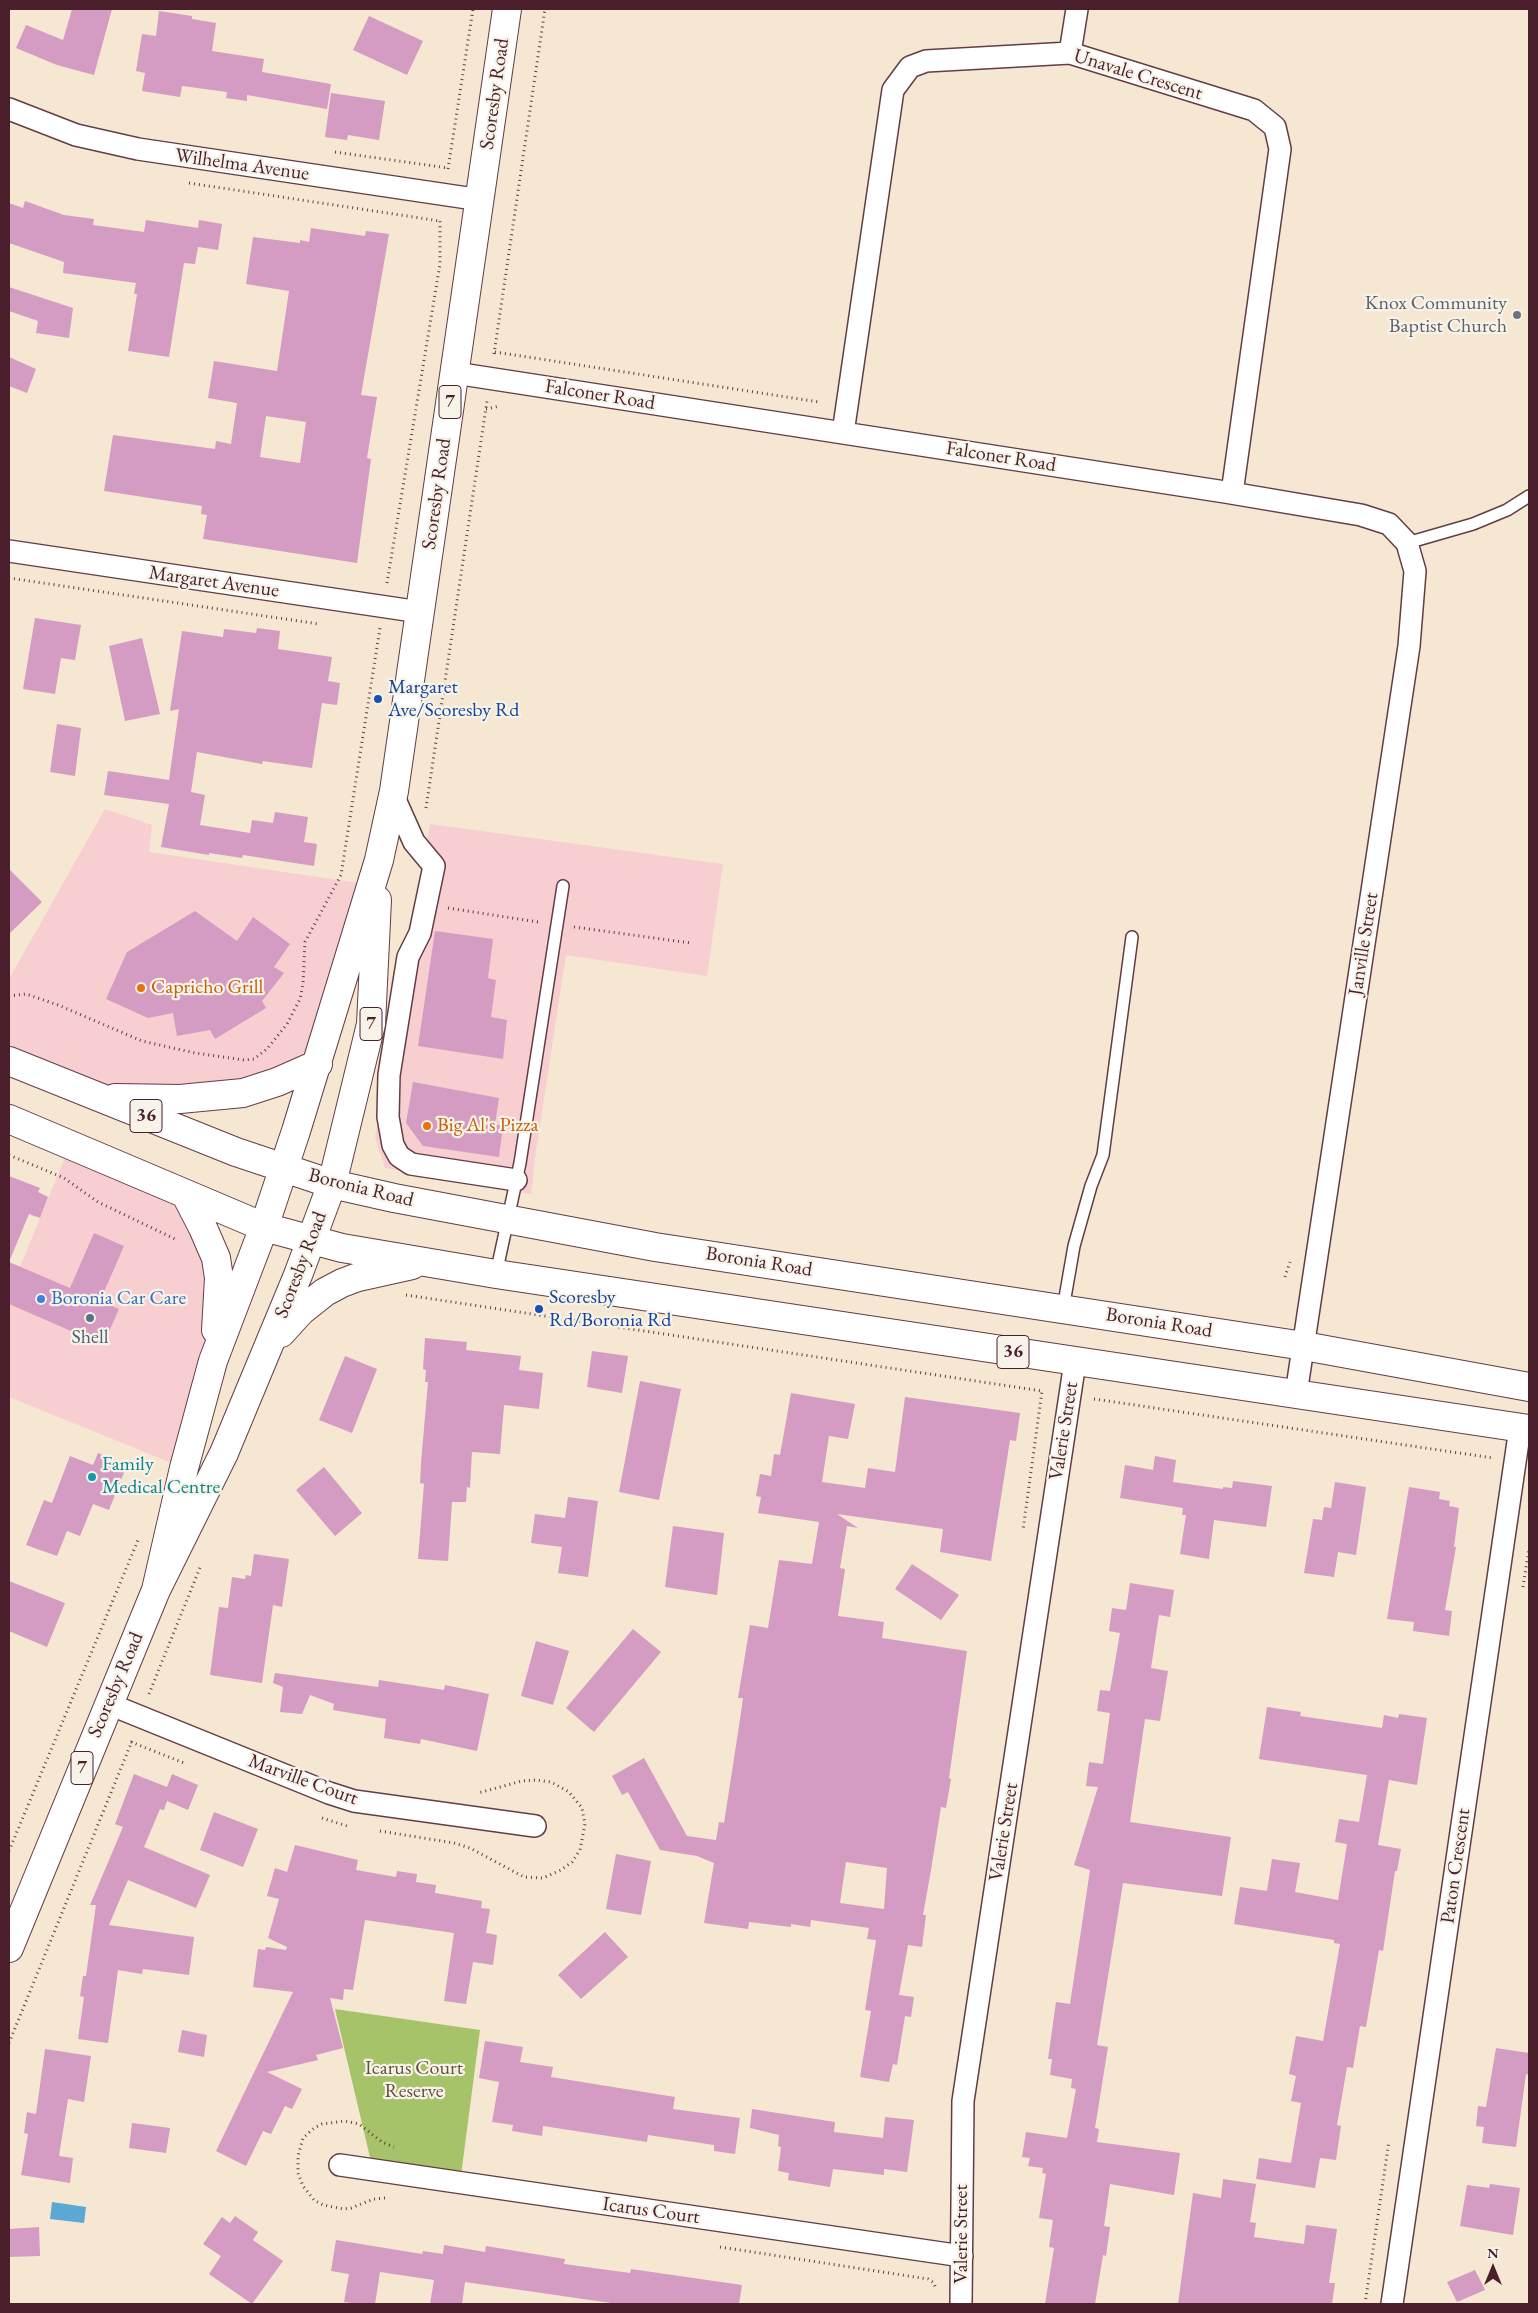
<!DOCTYPE html>
<html>
<head>
<meta charset="utf-8">
<style>
	body { margin:0 }
	#map { position:relative; width:1538px; height:2313px; overflow:hidden; background:#f5e7d2; font-family:"EB Garamond",serif }
	canvas { display:block }
	.frame { position:absolute; inset:0; border:10px solid #4a1f2b; pointer-events:none }
	.north { position:absolute; left:1468px; top:2243px; width:50px; height:50px; -webkit-text-stroke:4px #f7f3e8; paint-order:stroke; rotate:0deg; font-size:14px; font-weight:700; line-height:20px; text-align:center; color:#4a1f2b }
	.north::after { content:''; display:block; margin:auto; width:18px; height:22px; background:#4a1f2b; clip-path:polygon(50% 0,100% 100%,50% 72%,0 100%) }
</style>
</head>
<body>
<div id="map">
<canvas width="1538" height="2313"></canvas>
<div class="frame"></div>
<div class="north">N</div>
</div>
<script>
const g = document.querySelector('canvas').getContext('2d');
g.lineJoin = 'round';
function fill(path, color) { g.fillStyle = color; g.fill(path, 'evenodd'); }
const poly = rows => new Path2D(rows.map(r => 'M' + r).join(''));
function stroke(path, color, width, dash) { g.strokeStyle = color; g.lineWidth = width; g.lineCap = dash ? 'butt' : 'round'; g.setLineDash(dash || []); g.stroke(path); }
function drawText(font, color, halo, rows, align = 'center') {
  g.font = font + ' "EB Garamond",serif'; g.lineWidth = 4.5; g.setLineDash([]); g.textBaseline = 'middle'; g.strokeStyle = halo; g.fillStyle = color; for (const [text, x, y, turn = 0] of rows) {
    g.save(); g.translate(x, y); g.rotate((+turn || 0) * Math.PI / 180); g.textAlign = isNaN(turn) ? turn : align; if (halo) g.strokeText(text, 0, 0); g.fillText(text, 0, 0); g.restore();
  }
}
const built = poly([
	[105,809,152,825,149,852,372,885,318,1064,277,1082,98,1098,9,1061,9,979],
	[430,824,723,864,707,976,566,955,535,1158,531,1194,385,1168,375,1137],
	[70,1145,186,1195,219,1278,184,1468,9,1397,9,1294]
]);
const green = poly([
	[335,2009,480,2030,460,2183,373,2170]
]);
const water = poly([
	[52,2202,86,2207,84,2223,50,2219]
]);
const building = poly([
	[72,9,112,9,94,75,57,65,16,48,26,25,63,40],
	[159,11,192,16,192,19,216,23,212,51,264,59,262,72,331,84,327,109,247,95,247,101,226,98,227,92,182,86,180,97,142,91,145,73,136,71,142,34,156,36],
	[369,16,423,41,407,75,353,50],
	[331,93,385,101,379,140,348,135,347,140,325,137],
	[25,201,64,215,94,219,93,225,144,232,146,220,198,228,199,220,222,224,218,250,198,247,195,264,184,263,169,357,128,351,137,294,134,294,136,283,63,273,64,262,9,243,9,203,23,208],
	[311,228,365,236,366,231,389,234,361,395,377,397,367,458,371,459,357,563,203,539,207,515,201,514,202,506,104,491,113,435,215,449,216,441,231,444,237,403,208,398,214,361,277,371,289,291,246,284,253,237,300,243,300,240,309,242],
	[266,416,306,422,300,463,260,457],
	[9,287,73,308,69,338,36,333,38,321,9,311],
	[9,357,36,369,27,393,9,386],
	[35,618,81,625,75,660,61,658,55,694,23,689],
	[257,628,280,631,278,649,332,657,328,681,340,683,337,705,322,703,312,768,263,761,262,764,197,752,191,792,205,795,200,825,250,833,252,820,273,823,275,812,308,817,304,842,317,844,314,866,243,855,242,858,209,853,209,855,161,847,169,804,104,795,108,771,169,780,179,709,170,711,182,631,223,637,224,629,256,633],
	[142,638,160,714,125,721,109,646],
	[57,724,81,728,75,776,50,772],
	[9,869,42,902,9,934],
	[195,911,237,941,253,917,290,944,274,967,284,973,262,1001,266,1008,215,1039,210,1030,177,1036,173,1013,148,1018,106,999,127,952],
	[435,931,493,939,488,978,496,980,491,1017,507,1020,503,1059,418,1046],
	[413,1082,499,1098,495,1124,503,1126,499,1157,423,1146,406,1123],
	[9,1176,40,1188,38,1192,48,1197,40,1218,29,1214,9,1262,70,1288,94,1233,124,1246,100,1301,119,1309,103,1345,9,1304],
	[425,1338,467,1342,466,1350,521,1356,519,1370,543,1373,539,1409,504,1405,500,1454,472,1452,470,1488,467,1487,466,1502,452,1502,448,1561,418,1559,424,1484,420,1483,421,1463,428,1382,425,1382,426,1370,423,1369],
	[592,1351,628,1356,622,1393,587,1387],
	[345,1356,377,1369,352,1433,319,1420],
	[640,1381,681,1389,659,1500,619,1492],
	[791,1393,855,1404,848,1439,829,1436,822,1482,865,1488,868,1468,895,1472,905,1397,1020,1413,1016,1441,1010,1440,991,1561,940,1552,943,1529,837,1514,858,1528,847,1526,840,1568,845,1569,838,1616,884,1622,882,1638,967,1651,949,1778,951,1779,946,1808,941,1807,931,1870,923,1915,926,1915,922,1947,908,1945,899,1995,914,1997,911,2017,905,2016,897,2065,893,2064,889,2082,860,2077,871,2011,865,2010,876,1940,867,1939,869,1928,811,1920,810,1927,791,1924,791,1927,749,1922,748,1929,704,1923,714,1863,697,1856,660,1850,628,1792,622,1795,612,1776,644,1758,687,1836,716,1840,719,1822,724,1823,739,1726,743,1698,738,1698,750,1625,768,1628,779,1560,812,1564,819,1522,758,1513,761,1497,756,1496,760,1474,771,1476,774,1454,780,1455],
	[846,1862,887,1868,884,1909,840,1903],
	[98,1453,127,1465,109,1510,93,1504,80,1536,67,1531,57,1556,26,1545,44,1500,52,1503,70,1456,93,1465],
	[1155,1456,1176,1460,1173,1482,1223,1489,1223,1487,1232,1488,1233,1481,1272,1486,1266,1527,1214,1520,1209,1559,1180,1554,1186,1515,1182,1515,1183,1508,1120,1498,1125,1465,1153,1470],
	[324,1467,362,1513,335,1536,296,1490],
	[1335,1482,1366,1487,1356,1555,1338,1552,1334,1577,1304,1573,1313,1519,1322,1520,1324,1507,1331,1508],
	[1409,1487,1440,1492,1439,1499,1450,1501,1449,1506,1459,1508,1454,1547,1456,1547,1445,1610,1452,1611,1449,1636,1413,1631,1414,1622,1387,1619],
	[568,1497,598,1501,588,1577,558,1573,562,1547,531,1543,535,1514,565,1518],
	[673,1526,724,1533,717,1595,665,1587],
	[254,1554,289,1559,282,1607,273,1605,262,1683,210,1675,219,1607,228,1608,232,1577,245,1579,246,1575,251,1576],
	[912,1564,959,1595,941,1620,895,1589],
	[9,1581,65,1603,47,1647,9,1631],
	[1130,1583,1174,1590,1170,1617,1159,1615,1151,1668,1168,1671,1160,1721,1145,1719,1130,1822,1231,1837,1222,1896,1123,1883,1097,2045,1108,2047,1095,2128,1099,2129,1097,2142,1180,2153,1174,2195,1110,2184,1104,2226,1110,2227,1106,2256,1103,2255,1095,2304,1045,2304,1054,2248,1049,2247,1053,2220,1039,2218,1046,2174,1042,2173,1043,2168,1028,2166,1030,2158,1022,2157,1026,2132,1067,2138,1076,2089,1071,2088,1072,2079,1050,2075,1052,2059,1048,2059,1056,2002,1070,2004,1079,1944,1090,1870,1074,1865,1098,1787,1086,1786,1089,1762,1103,1764,1110,1713,1097,1711,1100,1690,1110,1691,1120,1633,1109,1631,1112,1608,1126,1610],
	[633,1629,661,1652,594,1732,566,1708],
	[536,1641,569,1651,553,1705,521,1696],
	[275,1673,378,1687,379,1680,444,1690,445,1685,489,1694,477,1751,421,1739,420,1744,384,1738,386,1719,333,1710,334,1704,310,1695,302,1714,280,1712,283,1687,273,1683],
	[1267,1707,1301,1712,1300,1716,1382,1728,1384,1715,1398,1718,1399,1714,1427,1718,1417,1785,1389,1780,1378,1845,1401,1849,1397,1871,1395,1871,1383,1951,1379,1950,1366,2027,1360,2026,1353,2068,1347,2067,1337,2125,1341,2126,1336,2160,1320,2158,1315,2188,1256,2179,1259,2158,1291,2163,1301,2103,1291,2101,1296,2076,1289,2074,1296,2036,1323,2041,1340,1944,1334,1943,1334,1940,1234,1924,1240,1887,1267,1891,1272,1859,1300,1863,1295,1892,1338,1900,1347,1844,1335,1842,1339,1819,1359,1822,1367,1775,1259,1759],
	[134,1774,167,1787,172,1774,198,1785,188,1810,167,1801,164,1810,160,1809,144,1847,210,1875,196,1908,128,1880,109,1925,194,1937,189,1975,143,1969,142,1974,118,1970,108,2043,78,2039,84,1997,80,1996,83,1976,86,1976,96,1905,90,1905,123,1827,115,1824],
	[214,1812,258,1829,243,1867,200,1850],
	[295,1845,358,1860,356,1870,396,1877,397,1871,417,1874,416,1882,436,1885,435,1893,482,1901,481,1908,490,1909,486,1933,497,1935,493,1965,473,1962,466,2004,444,2001,454,1933,365,1920,353,1990,344,1989,343,2000,330,1998,343,2048,316,2055,318,2060,267,2072,302,2089,292,2109,285,2106,271,2134,263,2131,246,2166,216,2151,293,1992,253,1987,258,1949,265,1950,266,1947,286,1950,287,1947,268,1938,279,1899,267,1896,275,1868,287,1872],
	[616,1854,651,1861,641,1915,606,1909],
	[605,1932,628,1957,581,1999,558,1975],
	[182,2030,207,2035,204,2057,178,2052],
	[485,2041,523,2047,520,2062,553,2067,551,2077,675,2097,673,2109,740,2118,735,2154,714,2151,714,2145,648,2135,647,2142,543,2126,542,2136,512,2131,513,2125,492,2122,499,2082,479,2078],
	[1496,2048,1529,2053,1529,2075,1526,2074,1516,2147,1482,2143,1484,2127,1476,2126,1478,2106,1486,2107],
	[45,2049,91,2056,84,2102,68,2099,59,2156,73,2158,70,2183,21,2175,28,2134,24,2133,27,2112,36,2114],
	[752,2109,835,2122,834,2132,883,2138,885,2117,914,2120,907,2172,884,2169,884,2175,833,2169,830,2187,788,2180,789,2173,778,2171,781,2147,778,2146,779,2135,750,2128],
	[132,2123,170,2128,166,2153,129,2148],
	[1223,2179,1256,2184,1250,2222,1256,2223,1254,2237,1304,2244,1306,2225,1337,2229,1329,2283,1335,2283,1332,2304,1178,2304,1193,2193,1221,2198],
	[1490,2184,1520,2188,1513,2235,1460,2226,1467,2185,1489,2188],
	[235,2216,258,2232,253,2240,283,2261,252,2304,209,2274,221,2256,203,2244,222,2217,230,2223],
	[39,2227,40,2256,9,2257,9,2229],
	[336,2240,422,2254,423,2251,443,2254,444,2245,485,2252,486,2246,565,2259,564,2264,630,2273,631,2269,742,2285,739,2304,618,2304,465,2282,462,2304,430,2304,434,2280,380,2272,375,2304,360,2304,344,2302,349,2274,331,2271],
	[1475,2270,1485,2290,1457,2302,1447,2282]
]);
const path = poly([
	[335,152,448,168],
	[448,169,473,9],
	[189,183,440,221],
	[495,352,819,402],
	[494,354,545,9],
	[486,409,500,406],
	[9,578,319,624],
	[387,583,440,264,440,218],
	[426,808,487,401],
	[448,908,538,922],
	[574,927,691,943],
	[9,996,26,994,58,1005,142,1041,195,1053,244,1060,254,1059,267,1049,287,1024,300,999,303,984,305,942,341,875,380,628],
	[9,1155,64,1178,98,1202,177,1240],
	[1285,1277,1290,1262],
	[406,1295,1042,1391,1023,1530],
	[1094,1399,1493,1458],
	[1523,1587,1529,1548],
	[149,1694,201,1565],
	[131,1742,184,1763],
	[322,1818,347,1826],
	[380,1831,454,1843,470,1848,524,1877,543,1878,561,1870,572,1862,580,1850,585,1824,582,1808,569,1792,551,1782,536,1780,522,1781,478,1793],
	[9,1851,138,1540],
	[9,2043,132,1741],
	[385,2198,374,2199,351,2208,343,2209,323,2205,314,2200,303,2186,298,2173,298,2156,303,2138,314,2128,322,2124,345,2121,359,2124,382,2142,394,2147],
	[720,2247,928,2279,934,2283,936,2289],
	[1365,2304,1389,2141]
]);
const service = poly([
	[1407,543,1473,524,1507,510,1529,496],
	[496,1274,520,1163,563,886],
	[1063,1309,1074,1246,1091,1186,1103,1155,1132,937]
]);
const minor = poly([
	[1070,53,1077,9],
	[9,109,76,135,138,149,481,200],
	[455,373,1225,492,1361,515,1389,524,1407,543,1415,571,1409,646,1296,1394],
	[843,433,893,90,910,67,926,61,1070,53,1254,110,1275,127,1280,149,1232,493],
	[9,551,420,612],
	[393,795,414,842,434,866,420,933,408,957,389,1075,388,1117,393,1145,399,1156,411,1164,516,1180],
	[109,1704,329,1793,354,1801,535,1826],
	[340,2165,962,2256],
	[961,2304,963,2101,1075,1362],
	[1392,2304,1520,1428]
]);
const primary = poly([
	[9,1061,236,1152,332,1184,394,1198,655,1247,1304,1346,1529,1387],
	[115,1098,180,1099,243,1093,277,1082,318,1064],
	[9,1119,264,1227,342,1248,496,1274,1529,1429],
	[186,1195,203,1228,216,1258,219,1278,216,1330],
	[281,1333,301,1311,325,1292,342,1283,358,1277,412,1265],
	[156,1590,184,1468,213,1361,264,1227,296,1131,379,860,394,791,507,9],
	[9,1948,156,1590,224,1453,298,1275,332,1184,371,1024,377,900]
]);
const markers = [
	[1517,315,5,"#6b7280"],
	[378,699,5,"#1a4fb4"],
	[141,988,5,"#e8710a"],
	[427,1126,5,"#e8710a"],
	[41,1299,5,"#3f7fe0"],
	[539,1309,5,"#1a4fb4"],
	[90,1318,5,"#5c6f8a"],
	[92,1477,5,"#0f9aa8"]
];
const shields = [
	[450,402,22],
	[371,1024,22],
	[146,1116,32],
	[1013,1352,32],
	[82,1768,22]
];
const shieldNames = [
	["7",450,402],
	["7",371,1024],
	["36",146,1116],
	["36",1013,1352],
	["7",82,1768]
];
const streetNames = [
	["Unavale Crescent",1138,75,17],
	["Scoresby Road",495,94,-82],
	["Wilhelma Avenue",242,165,8],
	["Falconer Road",600,395,9],
	["Falconer Road",1001,457,9],
	["Scoresby Road",437,494,-82],
	["Margaret Avenue",214,582,8],
	["Janville Street",1364,944,-81],
	["Boronia Road",361,1188,14],
	["Boronia Road",759,1262,9],
	["Scoresby Road",301,1265,-69],
	["Boronia Road",1159,1323,9],
	["Valerie Street",1064,1431,-81],
	["Scoresby Road",116,1685,-67],
	["Marville Court",303,1780,20],
	["Valerie Street",1004,1832,-81],
	["Paton Crescent",1456,1866,-82],
	["Icarus Court",651,2211,8],
	["Valerie Street",962,2234,-90]
];
const worshipNames = [
	["Knox Community",1507,304],
	["Baptist Church",1507,327]
];
const transitNames = [
	["Margaret",388,688],
	["Ave/Scoresby Rd",388,711],
	["Scoresby",549,1298],
	["Rd/Boronia Rd",549,1321]
];
const foodNames = [
	["Capricho Grill",151,988],
	["Big Al's Pizza",437,1126]
];
const shopNames = [
	["Boronia Car Care",51,1299]
];
const serviceNames = [
	["Shell",90,1338]
];
const cultureNames = [
	["Family",102,1465],
	["Medical Centre",102,1488]
];
const parkNames = [
	["Icarus Court",414,2069],
	["Reserve",414,2092]
];
fill(built, '#f7cfd1');
fill(green, '#a6c369');
fill(water, '#5ba8d4');
fill(building, '#d49cc2');
stroke(service, '#643d44', 14);
stroke(minor, '#643d44', 24);
stroke(primary, '#643d44', 30);
stroke(path, '#643d44', 3, [1, 4]);
stroke(service, '#fff', 11);
stroke(minor, '#fff', 21);
stroke(primary, '#fff', 28);
for (const [x, y, r, color] of markers) { const dot = new Path2D(); dot.arc(x, y, r, 0, 2 * Math.PI); g.fillStyle = color; g.fill(dot); stroke(dot, '#f7f3e8', 2); }
for (const [x, y, w] of shields) { const box = new Path2D(); box.roundRect(x - w / 2, y - 16.5, w, 33, 4); g.fillStyle = '#f7f3e8'; g.fill(box); stroke(box, '#4a1f2b', 1); }
drawText('bold 19px', '#4a1f2b', null, shieldNames);
drawText('20px', '#4a1f2b', '#f7f3e8', streetNames);
drawText('20px', '#5b616d', '#f7f3e8', worshipNames, 'right');
drawText('20px', '#164399', '#f7f3e8', transitNames, 'left');
drawText('20px', '#c56008', '#f7f3e8', foodNames, 'left');
drawText('20px', '#366cbe', '#f7f3e8', shopNames, 'left');
drawText('20px', '#4e5e75', '#f7f3e8', serviceNames);
drawText('20px', '#0d838f', '#f7f3e8', cultureNames, 'left');
drawText('20px', '#66503e', '#f7f3e8', parkNames);
</script>
</body>
</html>
